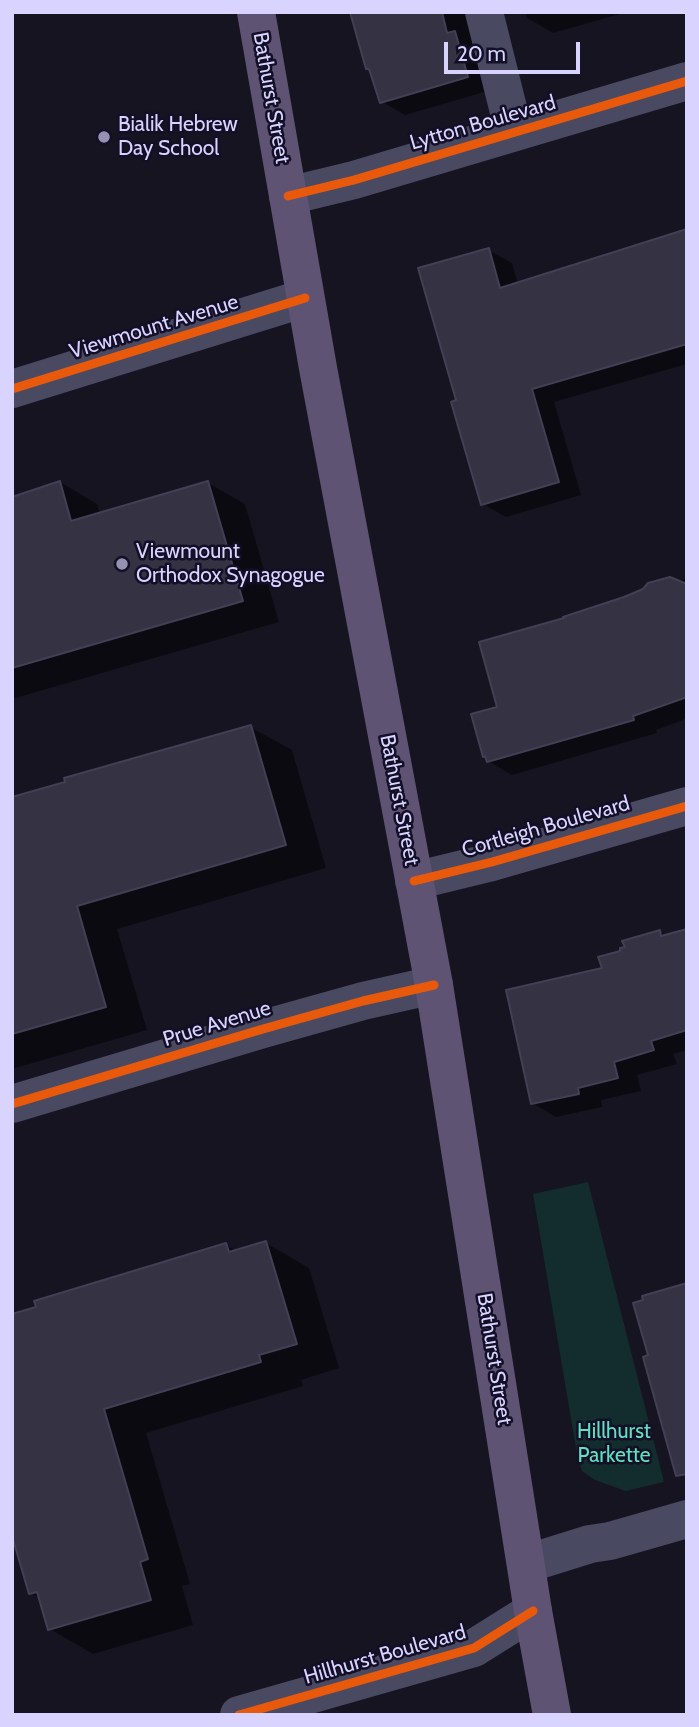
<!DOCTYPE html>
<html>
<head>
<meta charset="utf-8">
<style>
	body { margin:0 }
	#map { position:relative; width:699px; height:1727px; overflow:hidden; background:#161421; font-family:Cabin,sans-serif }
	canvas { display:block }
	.frame { position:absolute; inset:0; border:14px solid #d9d4ff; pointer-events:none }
	.scale { position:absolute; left:444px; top:42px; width:136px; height:32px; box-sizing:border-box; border:4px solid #d9d4ff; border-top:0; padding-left:9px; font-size:21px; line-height:24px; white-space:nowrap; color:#d9d4ff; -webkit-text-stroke:5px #130f26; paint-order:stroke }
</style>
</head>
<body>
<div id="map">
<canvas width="699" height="1727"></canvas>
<div class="frame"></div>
<div class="scale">20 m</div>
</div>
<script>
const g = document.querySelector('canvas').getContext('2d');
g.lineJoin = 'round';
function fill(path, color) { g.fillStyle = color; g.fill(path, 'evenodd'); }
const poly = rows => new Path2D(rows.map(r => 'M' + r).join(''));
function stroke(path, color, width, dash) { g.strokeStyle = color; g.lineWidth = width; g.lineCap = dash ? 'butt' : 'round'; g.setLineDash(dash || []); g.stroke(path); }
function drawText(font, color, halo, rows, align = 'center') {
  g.font = font + ' Cabin,sans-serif'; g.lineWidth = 5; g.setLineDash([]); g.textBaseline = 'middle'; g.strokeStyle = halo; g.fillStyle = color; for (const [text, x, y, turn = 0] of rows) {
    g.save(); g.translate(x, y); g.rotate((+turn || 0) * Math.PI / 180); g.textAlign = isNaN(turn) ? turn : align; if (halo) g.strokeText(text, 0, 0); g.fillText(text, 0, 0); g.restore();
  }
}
const green = poly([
	[588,1182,664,1482,626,1491,595,1480,582,1471,577,1454,533,1194]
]);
const shadow = poly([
	[352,12,468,12,491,90,405,115,381,101],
	[525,12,627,12,553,33,527,18],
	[687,231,687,364,554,402,581,495,506,517,483,504,458,402,488,250,512,263,518,284],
	[60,482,97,504,100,514,208,483,245,504,279,622,12,699,12,498],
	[687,578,687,717,683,719,683,720,656,730,657,733,512,775,488,761,485,756,500,708,566,619],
	[250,727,292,750,326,868,117,929,147,1030,12,1069,12,799],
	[659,932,667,936,687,932,687,1050,673,1054,677,1064,637,1075,641,1091,601,1100,602,1107,556,1117,532,1103,604,970,622,952],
	[266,1243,309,1268,339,1368,301,1380,303,1386,146,1433,190,1584,182,1586,193,1625,93,1654,50,1629,41,1599,31,1593,12,1530,226,1245,237,1252]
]);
const building = poly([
	[350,12,442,12,447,33,455,31,468,77,380,103,369,69,366,69,350,12],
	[687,229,687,344,532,389,559,482,481,505,451,402,456,400,418,268,489,248,500,288,687,229],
	[60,481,71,521,208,481,243,601,12,668,12,497,60,481],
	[670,577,687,584,687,697,633,716,634,720,487,762,485,756,483,757,471,714,497,707,479,642,564,618,563,617,624,597,643,589,648,583,670,577],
	[251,725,286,845,77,906,106,1007,12,1034,12,797,65,782,64,778,251,725],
	[687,929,687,1030,651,1041,654,1050,614,1062,618,1078,578,1088,579,1094,531,1104,506,990,602,968,598,957,620,951,620,948,625,947,622,941,660,930,661,936,687,929],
	[266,1241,297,1344,259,1355,261,1362,104,1409,148,1559,140,1562,151,1600,48,1630,37,1592,29,1594,12,1536,12,1314,36,1307,34,1301,226,1243,229,1252,266,1241],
	[687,1283,687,1474,676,1476,643,1357,648,1355,633,1303,643,1300,642,1296,687,1283]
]);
const minor = poly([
	[484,12,514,132],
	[288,196,354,180,687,81],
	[12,389,305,298],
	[414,881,492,862,687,806],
	[12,1104,263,1029,363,1001,434,985],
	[526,1564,590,1544,610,1541,687,1519],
	[239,1715,474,1648,533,1611]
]);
const major = poly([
	[256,12,318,368,434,985,533,1611,552,1715]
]);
const cycleway = poly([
	[288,196,354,180,687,81],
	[12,389,305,298],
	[414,881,492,862,687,806],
	[12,1104,263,1029,363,1001,434,985],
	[239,1715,474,1648,533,1611]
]);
const markers = [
	[104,137,7,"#9591b1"],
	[122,564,7,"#9591b1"]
];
const streetNames = [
	["Bathurst Street",271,98,80],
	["Lytton Boulevard",483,123,-16],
	["Viewmount Avenue",154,327,-17],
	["Bathurst Street",399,800,79],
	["Cortleigh Boulevard",546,827,-16],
	["Prue Avenue",217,1024,-17],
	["Bathurst Street",494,1359,81],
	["Hillhurst Boulevard",385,1655,-16]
];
const poiNames = [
	["Bialik Hebrew",118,125],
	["Day School",118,149],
	["Viewmount",136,552],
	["Orthodox Synagogue",136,576]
];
const parkNames = [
	["Hillhurst",614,1432],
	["Parkette",614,1456]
];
fill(green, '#132c2d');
fill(shadow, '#0007');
fill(building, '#343243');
stroke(building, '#433f54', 2);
stroke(minor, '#4a4962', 38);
stroke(major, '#5e5373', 38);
stroke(cycleway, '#e8590c', 9);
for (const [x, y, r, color] of markers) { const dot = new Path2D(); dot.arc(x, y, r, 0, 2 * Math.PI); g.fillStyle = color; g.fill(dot); stroke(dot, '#130f26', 2.5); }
drawText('21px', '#d9d4ff', '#130f26', streetNames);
drawText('21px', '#d9d4ff', '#130f26', poiNames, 'left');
drawText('21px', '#5fe0c0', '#130f26', parkNames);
</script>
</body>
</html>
